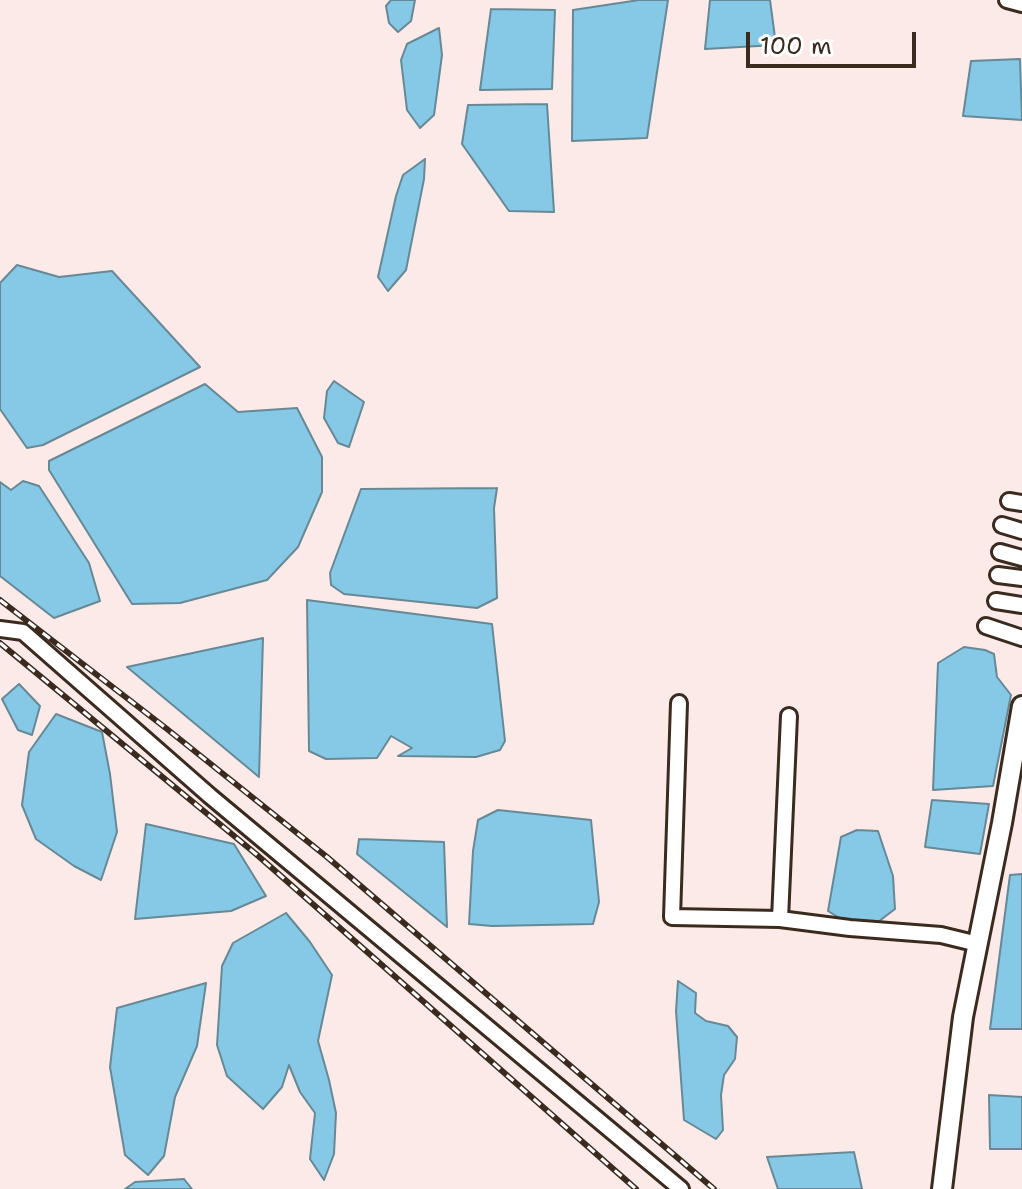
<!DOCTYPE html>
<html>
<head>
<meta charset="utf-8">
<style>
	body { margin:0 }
	#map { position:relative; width:1022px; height:1189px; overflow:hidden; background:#fbeae8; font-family:"Shantell Sans",sans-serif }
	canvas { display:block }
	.scale { position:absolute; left:746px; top:32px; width:170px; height:36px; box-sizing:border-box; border:4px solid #3b2a1e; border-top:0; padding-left:10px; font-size:24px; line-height:28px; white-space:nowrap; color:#3b2a1e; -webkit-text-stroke:6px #fff; paint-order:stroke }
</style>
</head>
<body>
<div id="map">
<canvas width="1022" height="1189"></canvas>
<div class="scale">100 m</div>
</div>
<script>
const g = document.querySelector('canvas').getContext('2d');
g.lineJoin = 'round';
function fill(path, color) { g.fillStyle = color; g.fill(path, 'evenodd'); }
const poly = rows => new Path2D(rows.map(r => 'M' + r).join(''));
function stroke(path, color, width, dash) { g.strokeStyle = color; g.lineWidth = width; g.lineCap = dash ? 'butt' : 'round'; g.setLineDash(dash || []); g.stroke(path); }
const water = poly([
	[391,0,415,0,411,21,398,32,389,23,386,6,391,0],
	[639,0,668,0,647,138,572,141,573,10,639,0],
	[710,0,770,0,776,45,705,49,710,0],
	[491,9,555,10,552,89,480,90,491,9],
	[439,28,442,55,434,115,420,128,407,110,401,60,407,44,439,28],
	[1020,59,1022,120,963,116,971,61,1020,59],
	[547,104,554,212,509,211,462,144,468,105,547,104],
	[425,159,424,179,406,270,388,291,378,277,396,196,403,175,425,159],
	[17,265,59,277,112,271,200,367,43,445,27,448,0,409,0,283,17,265],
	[334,381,364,402,349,447,338,443,324,418,327,391,334,381],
	[205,384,238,412,297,408,322,457,322,492,298,547,267,580,180,603,132,604,49,470,49,461,205,384],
	[23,481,39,486,89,563,100,601,54,618,0,576,0,482,11,490,23,481],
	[497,488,494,508,497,598,477,608,344,594,331,585,330,573,361,489,497,488],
	[307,600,492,624,505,741,500,750,476,757,398,756,412,748,391,736,377,758,326,759,309,751,307,600],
	[263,638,259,777,127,667,263,638],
	[964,647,985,650,994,654,997,677,1011,695,993,786,933,790,938,663,964,647],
	[19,684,40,706,32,735,18,730,2,699,19,684],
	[56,714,102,732,110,774,117,832,101,880,74,866,36,839,22,805,29,752,56,714],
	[932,800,989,804,980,854,925,847,932,800],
	[498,810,591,820,599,902,593,924,492,926,469,924,473,851,478,820,498,810],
	[146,824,234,844,266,896,231,911,135,919,146,824],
	[857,830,878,831,893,876,895,909,878,922,846,922,828,911,841,837,857,830],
	[359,839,444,842,447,927,357,854,359,839],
	[1022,874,1022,1029,990,1029,1010,875,1022,874],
	[286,913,310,942,332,975,318,1041,329,1080,336,1113,334,1154,324,1180,310,1159,315,1113,300,1092,289,1065,282,1087,263,1109,227,1076,217,1045,222,966,233,943,286,913],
	[678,981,696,993,695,1013,706,1021,728,1026,737,1037,735,1059,724,1075,721,1095,723,1130,716,1139,684,1120,676,1011,678,981],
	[206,983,197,1046,175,1097,164,1156,148,1175,125,1155,110,1067,117,1008,206,983],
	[989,1095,1022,1097,1022,1149,990,1149,989,1095],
	[854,1152,862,1189,778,1189,767,1157,854,1152],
	[184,1179,192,1189,125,1189,135,1182,184,1179]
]);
const minor = poly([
	[1007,0,1022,4],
	[1009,501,1022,503],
	[1002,525,1022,531],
	[1000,552,1022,558],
	[998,575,1022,578],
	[996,601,1022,605],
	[986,626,1022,638],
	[0,629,23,632,210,796,681,1189],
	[679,703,672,917,780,919,850,928,941,935,978,944],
	[780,919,789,716]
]);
const secondary = poly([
	[942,1189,963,1017,1002,823,1022,706]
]);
const rail = poly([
	[0,600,167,729,327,857,714,1189],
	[0,643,256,854,636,1189]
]);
fill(water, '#85c9e6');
stroke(water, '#678996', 2);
stroke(minor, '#3b2a1e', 20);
stroke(secondary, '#3b2a1e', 24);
stroke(minor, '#fff', 14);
stroke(secondary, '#fff', 18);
stroke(rail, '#3b2a1e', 6);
stroke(rail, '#fff', 3, [9]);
</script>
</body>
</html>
